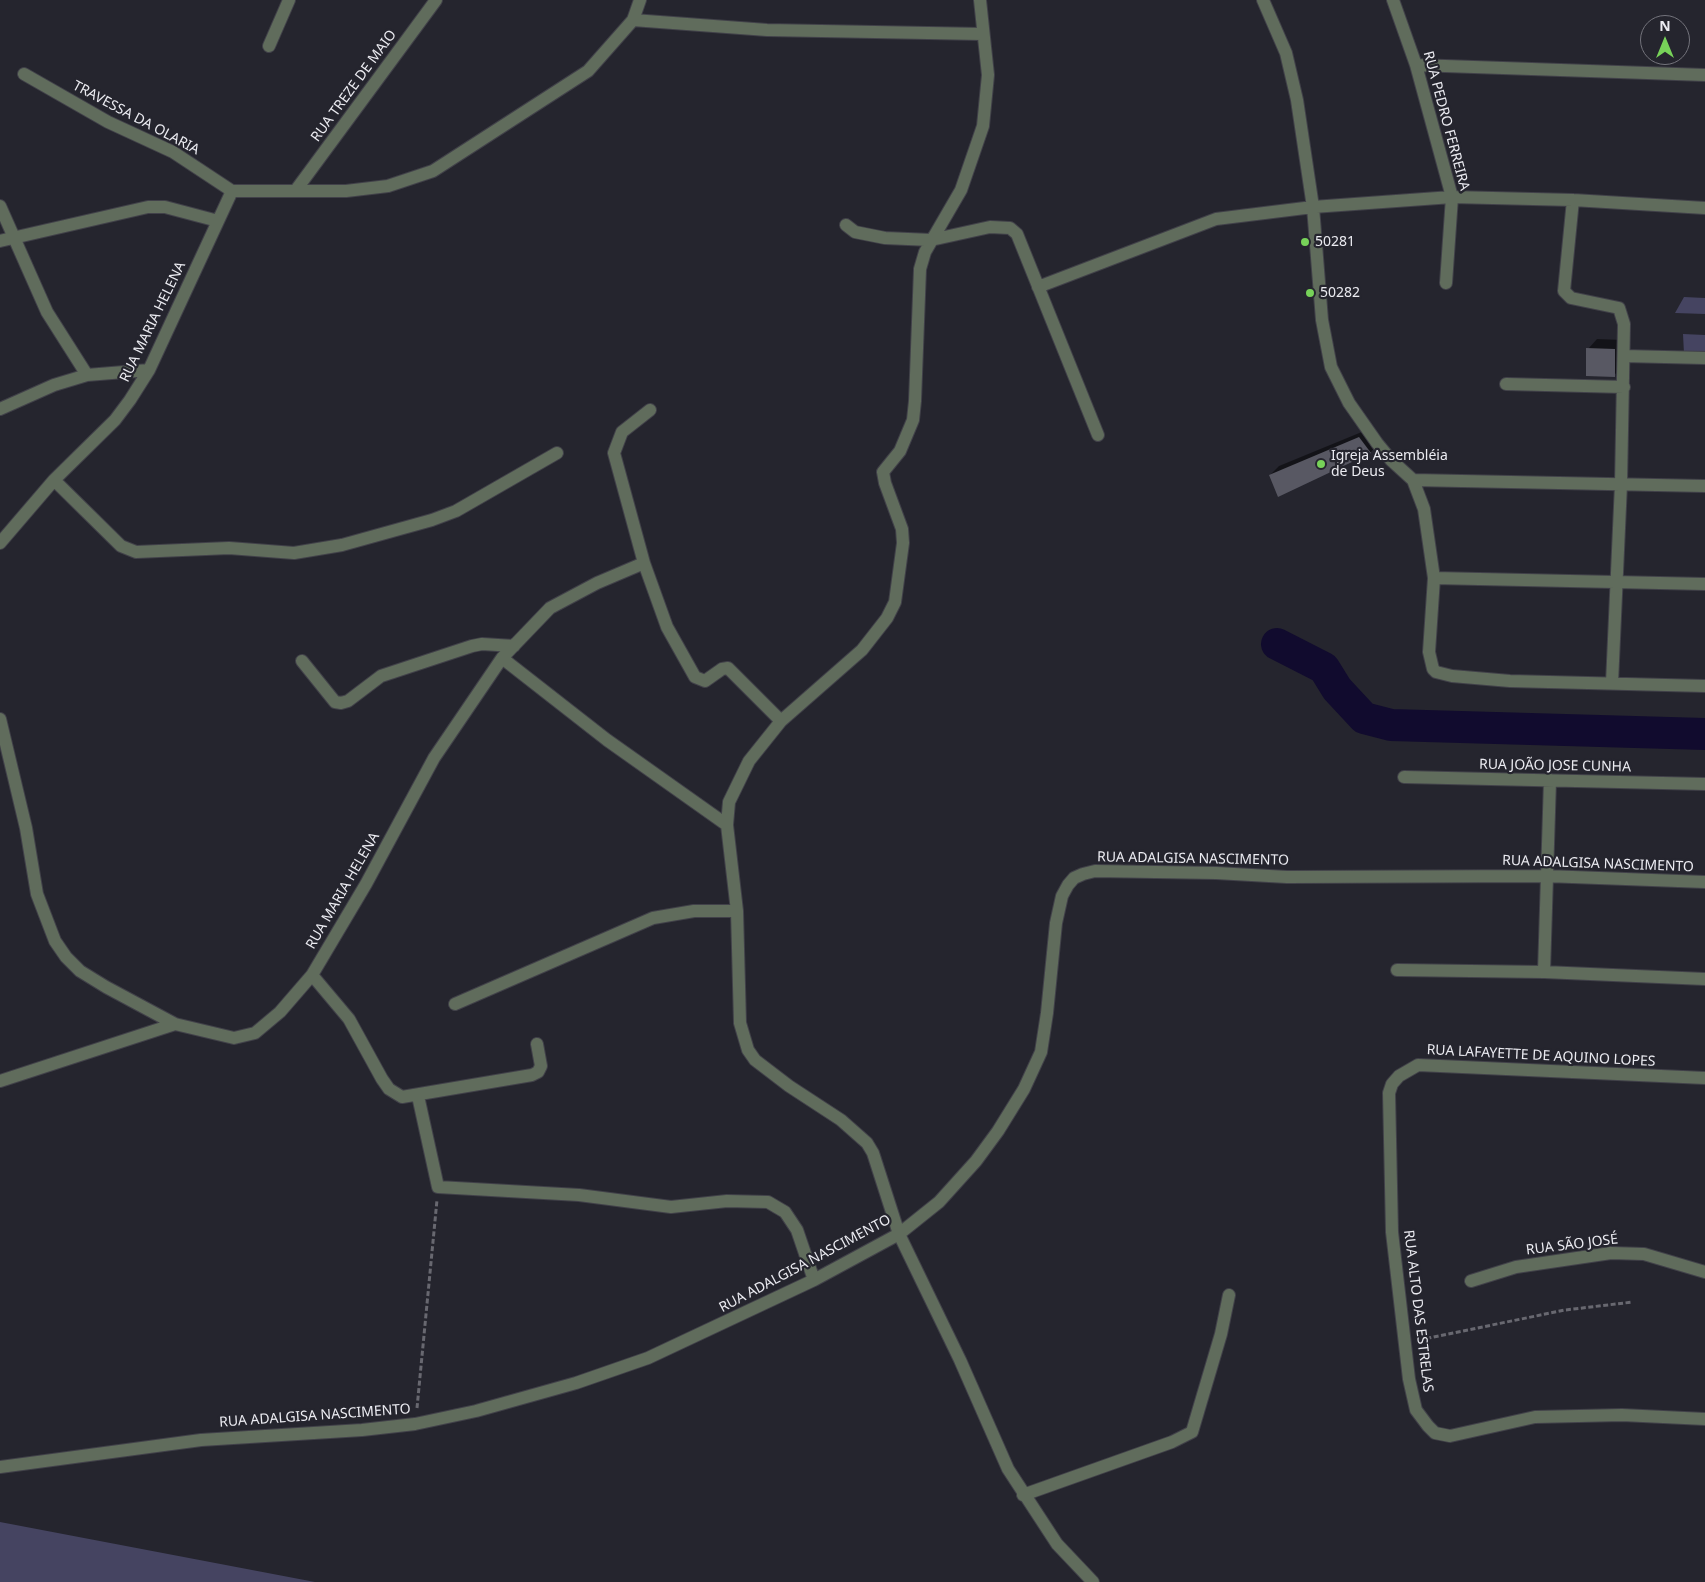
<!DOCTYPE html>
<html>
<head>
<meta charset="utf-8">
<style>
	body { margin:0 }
	#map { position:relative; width:1705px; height:1582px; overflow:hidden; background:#25252e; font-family:"Noto Sans",sans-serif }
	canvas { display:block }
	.north { position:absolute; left:1640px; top:15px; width:50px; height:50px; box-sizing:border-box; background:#25252e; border:1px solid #74747c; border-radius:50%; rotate:0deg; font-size:14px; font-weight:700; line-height:20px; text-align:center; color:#ebebf1 }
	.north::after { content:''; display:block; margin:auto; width:18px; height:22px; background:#77d259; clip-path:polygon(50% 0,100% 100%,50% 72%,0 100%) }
</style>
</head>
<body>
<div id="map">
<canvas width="1705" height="1582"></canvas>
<div class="north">N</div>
</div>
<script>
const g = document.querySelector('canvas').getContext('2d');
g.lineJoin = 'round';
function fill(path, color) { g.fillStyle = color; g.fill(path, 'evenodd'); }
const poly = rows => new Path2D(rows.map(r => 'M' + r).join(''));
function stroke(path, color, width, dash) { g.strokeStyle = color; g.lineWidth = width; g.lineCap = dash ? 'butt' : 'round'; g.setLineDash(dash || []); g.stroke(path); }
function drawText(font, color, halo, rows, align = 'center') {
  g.font = font + ' "Noto Sans",sans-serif'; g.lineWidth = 4.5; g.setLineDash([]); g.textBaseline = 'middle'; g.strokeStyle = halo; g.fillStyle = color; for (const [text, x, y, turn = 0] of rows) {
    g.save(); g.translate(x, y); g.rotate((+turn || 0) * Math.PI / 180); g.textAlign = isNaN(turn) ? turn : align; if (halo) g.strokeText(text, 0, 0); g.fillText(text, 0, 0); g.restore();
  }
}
const green = poly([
	[1684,297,1705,298,1705,314,1675,313],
	[1683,334,1705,335,1705,355,1684,354],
	[0,1522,315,1582,0,1582]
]);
const shadow = poly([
	[1597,339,1624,340,1624,366,1614,375,1588,349],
	[1369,429,1379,443,1371,452,1278,495,1270,475,1279,466]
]);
const river = poly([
	[1277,644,1324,668,1337,689,1364,718,1391,725,1705,734]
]);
const building = poly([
	[1586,348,1615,349,1615,377,1586,376],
	[1359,437,1371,453,1278,497,1269,475]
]);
const path = poly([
	[1419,1340,1565,1310,1633,1302],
	[417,1408,437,1200]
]);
const minor = poly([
	[980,0,988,75,983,126,961,190,925,252,920,269,915,401,913,420,900,451,883,472,885,483,902,529,903,543,895,602,887,618,862,650,781,721,749,761,729,802,727,825,737,911,740,1023,748,1050,755,1060,789,1086,841,1120,867,1143,873,1153,899,1234,960,1360,1008,1469,1057,1544,1093,1582],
	[1263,0,1286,53,1297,100,1313,207,1322,320,1331,367,1349,403,1377,443,1391,460,1413,480,1424,509,1434,578,1429,652,1433,669,1436,672,1452,676,1510,681,1705,686],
	[1393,0,1416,65,1452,197,1446,283],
	[633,20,767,30,982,34],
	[269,46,289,0],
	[1416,65,1705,75],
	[24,74,108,122,173,152,232,191],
	[296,190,436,0],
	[232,191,346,191,388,186,433,171,588,71,633,20,640,0],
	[1573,200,1564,291,1571,298,1619,308,1624,324,1621,484,1612,683],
	[0,206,47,312,87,375],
	[846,225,855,232,885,238,931,240,990,227,1010,228,1017,234,1098,435],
	[0,241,148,207,165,207,218,221],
	[1038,287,1216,219,1313,207,1452,197,1573,200,1705,208],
	[1624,356,1705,358],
	[1506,384,1624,387],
	[0,409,54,385,87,375,149,370],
	[54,480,121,546,136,552,229,548,294,553,342,545,432,520,456,511,557,453],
	[1413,480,1705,486],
	[0,543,54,480,115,420,130,400,149,370,232,191],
	[644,563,667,627,695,677,705,681,722,669,728,668,781,721],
	[1434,578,1705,584],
	[502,658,607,740,727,825],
	[302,661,335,702,341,703,348,701,381,676,472,646,482,644,514,646],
	[0,719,26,828,37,894,55,941,66,957,80,971,106,987,175,1024,234,1038,255,1033,280,1012,312,975,366,884,434,758,502,658,550,608,597,583,644,563,614,453,622,432,650,410],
	[1404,777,1705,784],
	[1397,970,1544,972,1705,979],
	[1544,972,1550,780],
	[312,975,349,1019,382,1079,389,1089,402,1097,532,1075,538,1072,541,1066,537,1044],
	[455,1004,653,918,694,911,737,911],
	[1705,1078,1418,1065,1399,1076,1392,1084,1389,1093,1392,1232,1409,1379,1416,1410,1428,1426,1435,1433,1450,1436,1535,1417,1622,1415,1705,1419],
	[0,1081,175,1024],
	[418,1096,438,1187,579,1195,671,1207,727,1201,768,1202,785,1212,797,1230,814,1280],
	[1471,1281,1516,1267,1611,1253,1644,1254,1705,1272],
	[0,1467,201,1440,362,1430,415,1424,476,1411,576,1383,648,1358,814,1280,899,1234,939,1202,976,1161,998,1131,1024,1089,1041,1052,1047,1013,1056,923,1062,896,1068,885,1074,878,1083,874,1095,871,1216,873,1287,877,1546,876,1705,882],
	[1023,1495,1172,1442,1192,1432,1221,1334,1229,1295]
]);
const markers = [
	[1305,242,5,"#77d259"],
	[1310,293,5,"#77d259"],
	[1321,464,5,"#77d259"]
];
const streetNames = [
	["RUA TREZE DE MAIO",354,86,-54],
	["TRAVESSA DA OLARIA",136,118,28],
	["RUA PEDRO FERREIRA",1446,121,75],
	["RUA MARIA HELENA",153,322,-64],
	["RUA JOÃO JOSE CUNHA",1555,766,1],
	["RUA ADALGISA NASCIMENTO",1193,859,1],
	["RUA ADALGISA NASCIMENTO",1598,864,2],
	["RUA MARIA HELENA",343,891,-60],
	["RUA LAFAYETTE DE AQUINO LOPES",1541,1056,3],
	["RUA SÃO JOSÉ",1572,1245,-7],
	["RUA ADALGISA NASCIMENTO",805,1264,-28],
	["RUA ALTO DAS ESTRELAS",1418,1311,83],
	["RUA ADALGISA NASCIMENTO",315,1416,-4]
];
const poiNames = [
	["50281",1315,242],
	["50282",1320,293],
	["Igreja Assembléia",1331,456],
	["de Deus",1331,472]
];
fill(green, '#454461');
fill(shadow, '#0007');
stroke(river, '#110b2e', 32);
fill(building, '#585863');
stroke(minor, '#414149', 14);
stroke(path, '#686870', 3, [5, 2.5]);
stroke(minor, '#606c5c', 12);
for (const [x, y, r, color] of markers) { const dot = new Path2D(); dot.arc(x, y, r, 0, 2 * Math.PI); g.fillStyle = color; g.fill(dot); stroke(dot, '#25252e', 2); }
drawText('14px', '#ebebf1', '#25252e', streetNames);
drawText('14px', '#ebebf1', '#25252e', poiNames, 'left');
</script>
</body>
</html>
